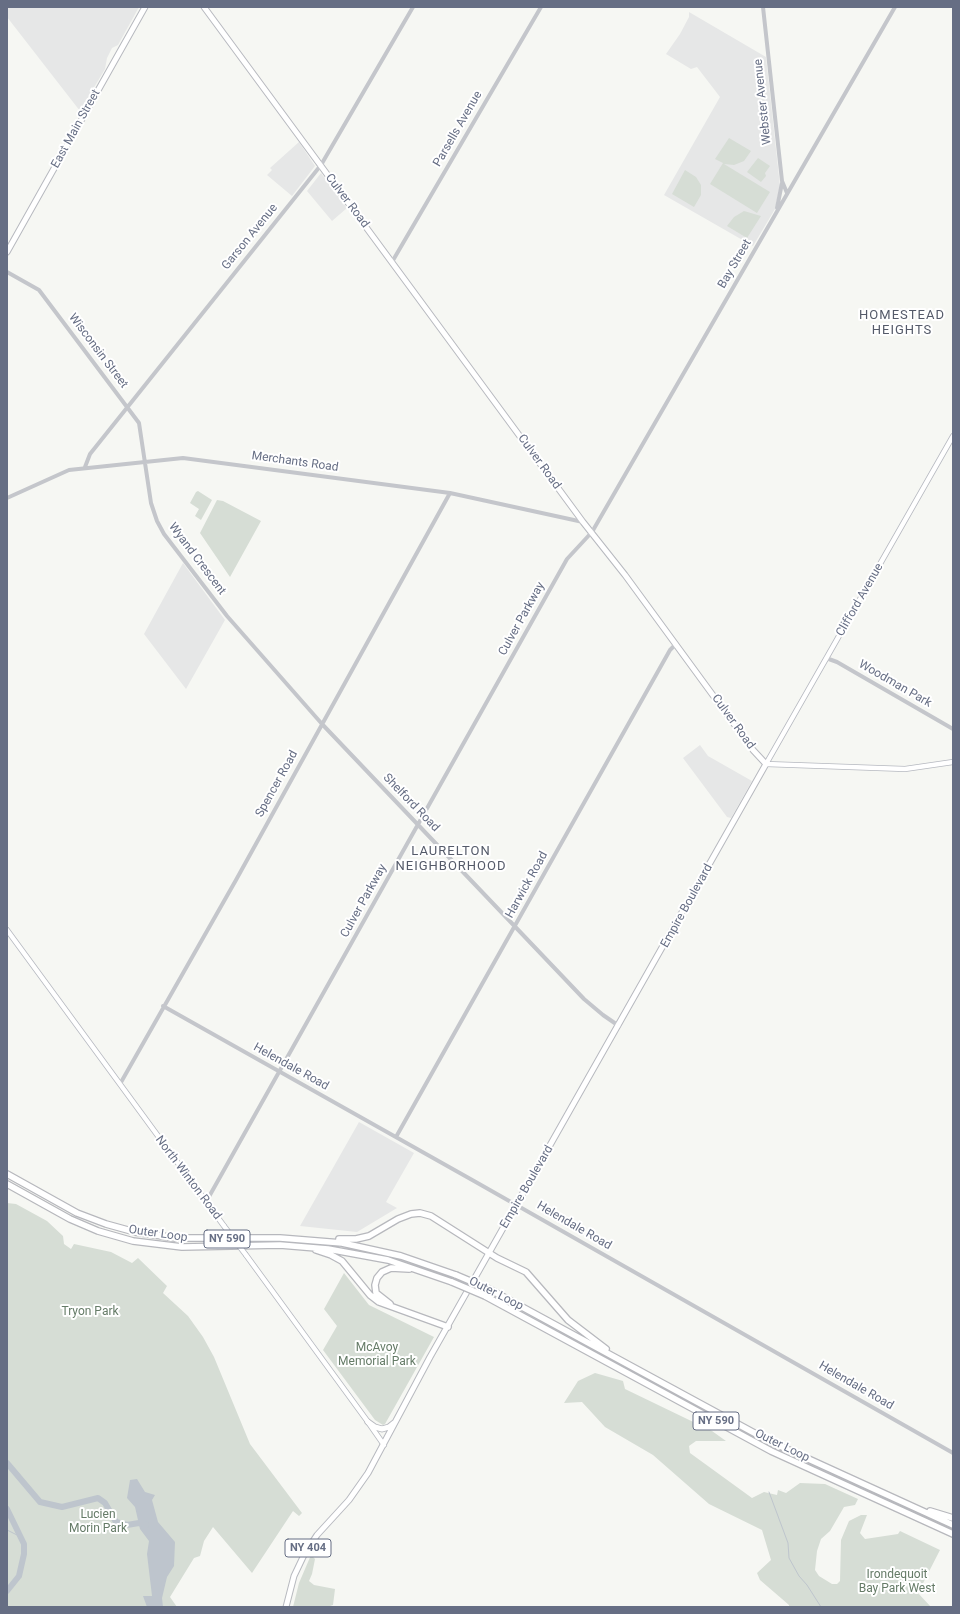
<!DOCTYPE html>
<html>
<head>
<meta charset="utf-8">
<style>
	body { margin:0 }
	#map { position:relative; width:960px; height:1614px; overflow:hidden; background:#f6f7f3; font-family:Roboto,sans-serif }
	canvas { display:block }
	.frame { position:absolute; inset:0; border:8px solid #666e84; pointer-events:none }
</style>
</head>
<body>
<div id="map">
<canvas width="960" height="1614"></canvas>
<div class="frame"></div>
</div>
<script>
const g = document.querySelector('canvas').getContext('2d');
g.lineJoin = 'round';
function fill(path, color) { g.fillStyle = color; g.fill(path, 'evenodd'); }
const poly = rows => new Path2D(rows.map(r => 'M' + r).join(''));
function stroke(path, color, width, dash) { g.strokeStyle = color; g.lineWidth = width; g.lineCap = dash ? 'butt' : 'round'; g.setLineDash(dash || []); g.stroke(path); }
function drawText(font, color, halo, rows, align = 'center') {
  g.font = font + ' Roboto,sans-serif'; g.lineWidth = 4; g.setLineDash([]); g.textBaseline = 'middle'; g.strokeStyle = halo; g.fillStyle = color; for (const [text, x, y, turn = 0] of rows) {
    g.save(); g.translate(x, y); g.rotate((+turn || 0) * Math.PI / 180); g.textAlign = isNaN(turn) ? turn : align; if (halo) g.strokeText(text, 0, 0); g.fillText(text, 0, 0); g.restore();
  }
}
const built = poly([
	[7,7,139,7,118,45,112,48,107,58,105,69,80,111,7,17],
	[689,12,766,57,780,186,775,209,753,246,664,195,720,97,697,67,691,69,666,54,680,34,689,17],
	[299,142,315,166,292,196,267,175,272,170,270,168],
	[321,173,347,208,332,221,307,191],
	[183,563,225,620,186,689,144,634],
	[700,745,708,756,752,781,731,818,727,817,683,758],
	[359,1122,414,1153,386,1202,397,1208,357,1232,300,1226]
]);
const green = poly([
	[729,138,751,151,744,161,734,165,724,164,770,192,757,213,710,184,723,163,715,159],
	[758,158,770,166,765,173,766,176,761,182,747,172],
	[685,170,696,177,701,185,701,195,694,207,672,194],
	[744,211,761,216,747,238,727,226,734,217],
	[198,491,212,500,201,520,195,516,199,509,190,503,196,492],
	[217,500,223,501,261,521,230,577,200,533],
	[7,1203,16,1204,47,1221,63,1236,64,1244,71,1249,74,1244,111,1252,132,1263,138,1258,167,1286,163,1293,188,1316,203,1337,214,1357,250,1444,302,1513,299,1516,293,1511,252,1573,213,1527,204,1541,200,1556,194,1558,170,1597,177,1607,7,1607],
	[344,1273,369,1305,434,1337,385,1424,383,1425,375,1420,323,1350,337,1326,324,1309],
	[595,1373,623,1381,625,1389,712,1431,726,1441,696,1441,689,1446,690,1453,752,1498,764,1492,777,1495,778,1490,786,1493,800,1483,825,1484,858,1499,855,1505,844,1507,830,1531,821,1539,817,1551,815,1570,819,1576,832,1584,837,1584,840,1581,841,1540,849,1521,861,1515,867,1515,860,1533,865,1539,898,1534,900,1531,940,1550,918,1593,931,1607,789,1607,789,1605,760,1580,757,1573,771,1560,762,1530,709,1504,653,1455,605,1427,582,1402,564,1403,578,1381],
	[311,1555,315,1559,312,1574,309,1581,314,1585,335,1589,333,1605,327,1607,293,1607,299,1583]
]);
const water = poly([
	[137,1479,145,1492,155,1495,152,1500,158,1522,175,1542,174,1566,167,1577,162,1598,163,1607,147,1607,143,1596,152,1596,147,1554,149,1541,140,1529,135,1507,127,1498,130,1480]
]);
const stream = poly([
	[769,1492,788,1543,789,1558,799,1576,807,1585,821,1607],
	[7,1530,19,1536]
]);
const river = poly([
	[7,1463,40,1502,62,1507,98,1498,105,1503,116,1522,127,1525,139,1523,146,1525],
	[7,1509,24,1544,24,1554,19,1576,7,1591]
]);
const tertiary = poly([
	[763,7,782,181,787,193],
	[777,208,782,183],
	[392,262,541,7],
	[7,272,39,290,139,423,151,503,157,521,164,534,227,616,322,724,584,999,603,1015,619,1026],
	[85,467,90,454,321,165,413,7],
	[7,498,69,470,183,458,450,493,583,522],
	[826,658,837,662,953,729],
	[163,1006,474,1181,953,1453],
	[120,1084,236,880,450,493],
	[396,1137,670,650,676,644],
	[206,1202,567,559,592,532,895,7]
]);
const secondary = poly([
	[953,436,766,764,905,769,953,762],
	[7,930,224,1226],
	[246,1255,368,1422,384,1445]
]);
const primary = poly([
	[204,7,583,522,625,575,753,750,766,764,430,1357,368,1473,349,1500,317,1535,304,1555,294,1576,286,1607],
	[7,252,145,7],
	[368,1422,375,1427,382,1429,389,1427,394,1423]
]);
const motorway = poly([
	[7,1174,77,1213,106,1224,135,1232,176,1238,280,1238,342,1243,401,1256,456,1275],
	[7,1184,70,1219,98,1231,133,1241,182,1247,280,1245,328,1249,388,1260,452,1282],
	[339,1239,356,1239,369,1236,398,1219,411,1214,420,1213,431,1216,497,1258,526,1272,568,1320,606,1349],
	[316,1250,331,1255,342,1261,370,1295,379,1302,448,1327],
	[489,1289,769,1441,953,1525],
	[485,1296,771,1451,953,1534],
	[390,1304,376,1293,375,1285,377,1278,382,1272,391,1268,409,1269],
	[930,1511,953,1518]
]);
const secondaryBridge = poly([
	[224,1226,246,1255]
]);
const motorwayBridge = poly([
	[456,1275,489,1289],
	[452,1282,485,1296]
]);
const shields = [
	[227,1239,46],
	[716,1421,46],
	[308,1548,46]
];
const shieldNames = [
	["NY 590",227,1239],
	["NY 590",716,1421],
	["NY 404",308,1548]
];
const streetNames = [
	["Webster Avenue",763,102,-96],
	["East Main Street",76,129,-61],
	["Parsells Avenue",458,129,-60],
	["Culver Road",347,201,53],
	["Garson Avenue",250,237,-51],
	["Bay Street",735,264,-60],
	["Wisconsin Street",98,351,53],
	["Merchants Road",295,462,8],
	["Culver Road",539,462,54],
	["Wyand Crescent",197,559,53],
	["Clifford Avenue",860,600,-60],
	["Culver Parkway",522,619,-61],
	["Woodman Park",895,684,30],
	["Culver Road",733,722,54],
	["Spencer Road",277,784,-61],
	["Shelford Road",411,803,46],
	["Harwick Road",527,885,-61],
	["Culver Parkway",364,901,-61],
	["Empire Boulevard",687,906,-61],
	["Helendale Road",291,1067,29],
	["North Winton Road",188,1178,53],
	["Empire Boulevard",527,1187,-60],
	["Helendale Road",574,1226,30],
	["Outer Loop",158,1234,8],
	["Outer Loop",496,1294,27],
	["Helendale Road",856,1386,30],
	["Outer Loop",782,1446,26]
];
const parkNames = [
	["Tryon Park",90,1312],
	["McAvoy",377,1348],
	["Memorial Park",377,1362],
	["Lucien",98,1515],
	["Morin Park",98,1529],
	["Irondequoit",897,1575],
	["Bay Park West",897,1589]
];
const neighbourhoodNames = [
	["HOMESTEAD",902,316],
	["HEIGHTS",902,331],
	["LAURELTON",451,852],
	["NEIGHBORHOOD",451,867]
];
fill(built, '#e6e7e7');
fill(green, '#d6ddd5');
fill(water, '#bec5cd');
stroke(stream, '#bec5cd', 1);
stroke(river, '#bec5cd', 6);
stroke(secondary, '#b6b9c0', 6);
stroke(primary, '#b7b9bf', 7);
stroke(motorway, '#b7b8bd', 8);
stroke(tertiary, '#c4c6cb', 4);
stroke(secondary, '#fff', 4.5);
stroke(primary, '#fff', 5);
stroke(motorway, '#fff', 5.5);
stroke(secondaryBridge, '#b6b9c0', 6, []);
stroke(motorwayBridge, '#b7b8bd', 8, []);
stroke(secondaryBridge, '#fff', 4.5);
stroke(motorwayBridge, '#fff', 5.5);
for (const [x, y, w] of shields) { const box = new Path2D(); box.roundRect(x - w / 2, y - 9, w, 18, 3); g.fillStyle = '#fff'; g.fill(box); stroke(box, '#666e84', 1); }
drawText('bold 11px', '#666e84', null, shieldNames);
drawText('12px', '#666e84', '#fff', streetNames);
drawText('12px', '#657b67', '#fff', parkNames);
g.letterSpacing = '1px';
drawText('13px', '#545a69', '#fff', neighbourhoodNames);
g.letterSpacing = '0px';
</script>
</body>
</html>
